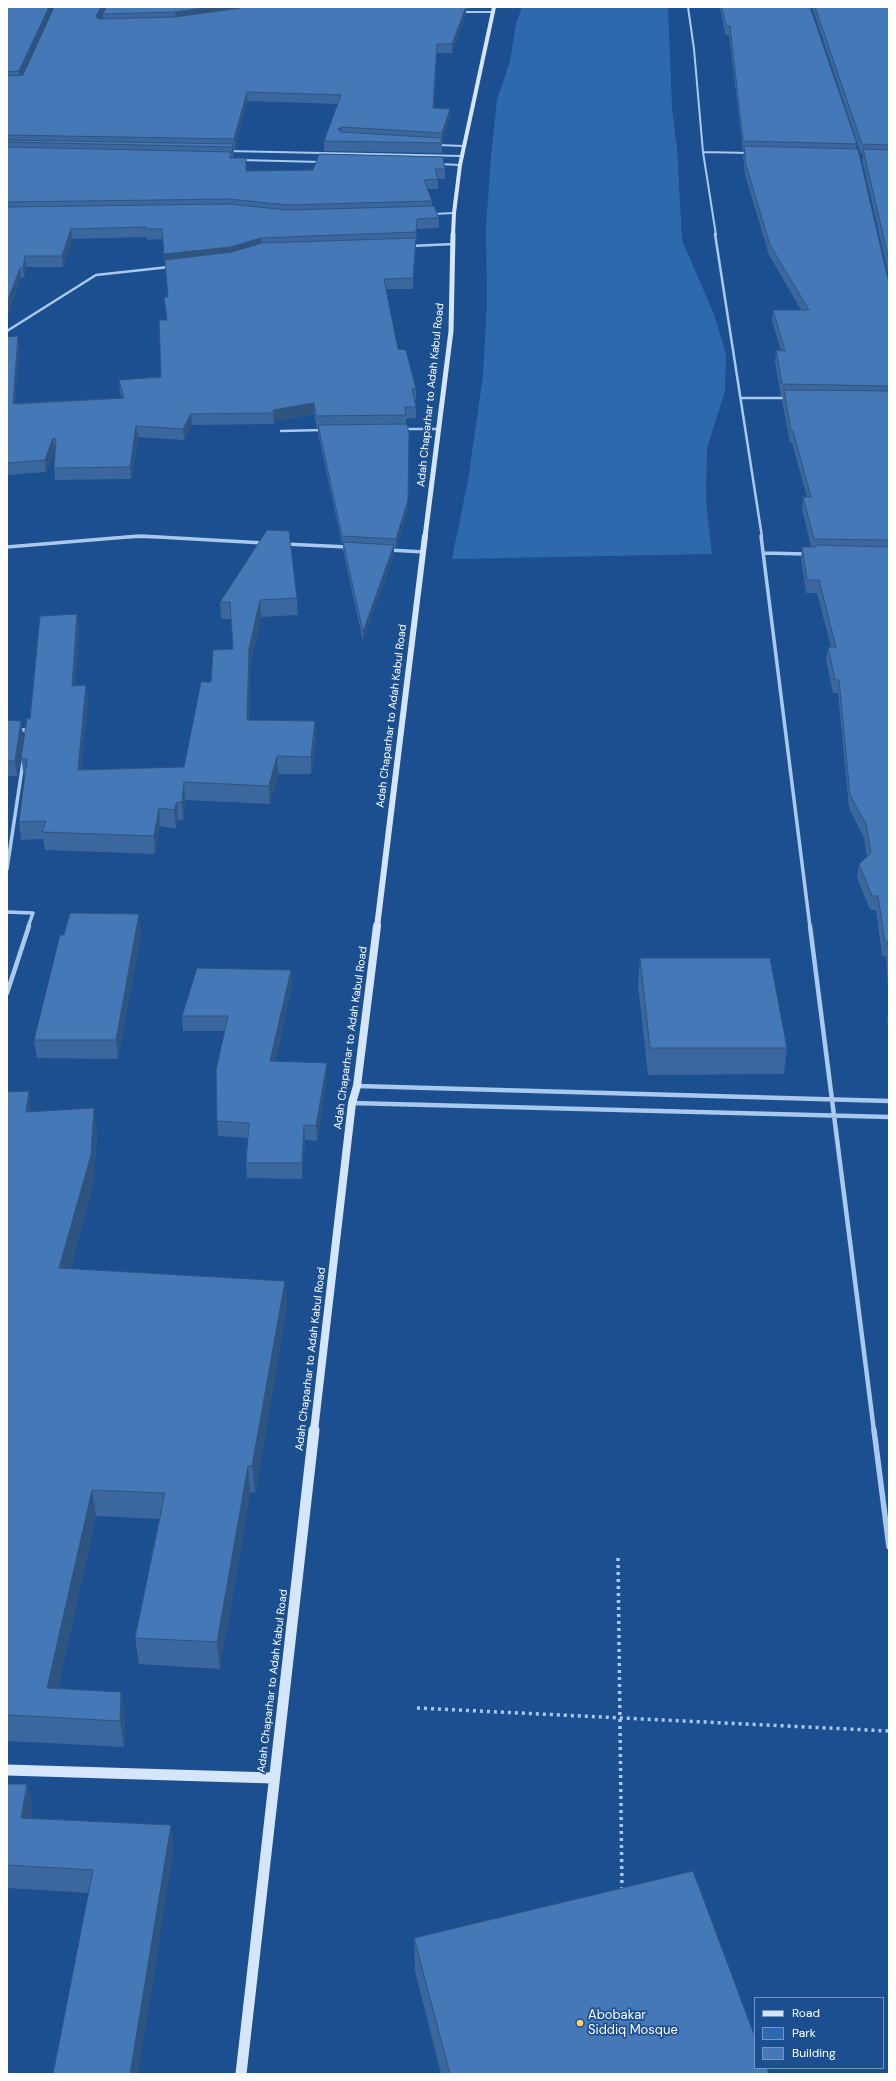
<!DOCTYPE html>
<html>
<head>
<meta charset="utf-8">
<style>
	body { margin:0 }
	#map { position:relative; width:896px; height:2081px; overflow:hidden; background:#1b4f8f; font-family:"DM Sans",sans-serif }
	canvas { display:block }
	.frame { position:absolute; inset:0; border:8px solid #fff; pointer-events:none }
	.legend { position:absolute; left:754px; top:1997px; width:130px; height:72px; box-sizing:border-box; background:#1b4f8f; border:1px solid #7695bc; margin:0; padding:5px 7px; list-style:none; font-size:12px; color:#fff }
	.legend li { display:flex; align-items:center; gap:8px; height:20px }
	.legend b { width:20px; border:1px solid #7695bc }
</style>
</head>
<body>
<div id="map">
<canvas width="896" height="2081"></canvas>
<div class="frame"></div>
<ul class="legend">
<li><b style="height:5px;background:#d6e6fa"></b>Road</li>
<li><b style="height:11px;background:#2e69ad"></b>Park</li>
<li><b style="height:11px;background:#4478b7"></b>Building</li>
</ul>
</div>
<script>
const g = document.querySelector('canvas').getContext('2d');
g.lineJoin = 'round';
function fill(path, color) { g.fillStyle = color; g.fill(path, 'evenodd'); }
const poly = rows => new Path2D(rows.map(r => 'M' + r).join(''));
function stroke(path, color, width, dash) { g.strokeStyle = color; g.lineWidth = width; g.lineCap = dash ? 'butt' : 'round'; g.setLineDash(dash || []); g.stroke(path); }
function drawText(font, color, halo, rows, align = 'center') {
  g.font = font + ' "DM Sans",sans-serif'; g.lineWidth = 3.5; g.setLineDash([]); g.textBaseline = 'middle'; g.strokeStyle = halo; g.fillStyle = color; for (const [text, x, y, turn = 0] of rows) {
    g.save(); g.translate(x, y); g.rotate((+turn || 0) * Math.PI / 180); g.textAlign = isNaN(turn) ? turn : align; if (halo) g.strokeText(text, 0, 0); g.fillText(text, 0, 0); g.restore();
  }
}
const green = poly([
	[522,7,668,7,672,108,677,148,682,240,714,314,726,354,725,391,707,448,706,501,712,554,452,559,468,480,483,376,487,302,486,228,491,156,497,100,510,61,516,24]
]);
const path = poly([
	[618,1558,622,1890],
	[417,1708,889,1731]
]);
const streetFar4 = poly([
	[688,7,694,49,703,152,716,235],
	[462,12,493,12],
	[438,145,463,146],
	[228,151,462,156],
	[703,152,749,153],
	[241,160,321,162],
	[439,164,460,165],
	[433,214,454,213]
]);
const streetFar3 = poly([
	[715,234,762,537],
	[410,246,454,244],
	[7,331,96,275,169,267],
	[742,398,787,398],
	[404,429,439,429],
	[281,431,323,430],
	[127,537,159,537]
]);
const streetFar2 = poly([
	[141,536,264,543],
	[761,536,810,927],
	[285,544,348,547],
	[7,547,139,536],
	[389,550,424,552],
	[764,553,806,554],
	[7,729,25,730,27,735],
	[7,869,23,762],
	[7,912,33,913,28,927]
]);
const streetFar1 = poly([
	[810,926,874,1431],
	[7,993,29,926],
	[358,1086,889,1101],
	[352,1103,889,1117]
]);
const street = poly([
	[874,1430,889,1547]
]);
const secondaryFar4 = poly([
	[453,235,454,213,460,165,494,7]
]);
const secondaryFar3 = poly([
	[425,537,451,331,453,234]
]);
const secondaryFar2 = poly([
	[377,927,425,536]
]);
const secondaryFar1 = poly([
	[314,1431,352,1103,357,1086,377,926]
]);
const secondary = poly([
	[7,1770,273,1778],
	[241,2074,314,1430]
]);
const wall = poly([
	[7,7,23,75,54,7,469,7,468,9,466,9,466,14,452,53,437,53,434,108,450,109,450,118,442,142,442,153,324,151,324,141,338,104,247,101,235,149,233,149,234,154,233,157,231,157,231,158,246,158,247,171,445,169,445,179,438,179,438,189,428,189,432,201,432,206,439,218,439,228,417,229,413,289,386,289,398,349,416,389,416,400,415,400,416,407,416,418,406,419,408,509,396,547,394,547,394,554,363,641,343,551,343,544,342,544,318,433,318,428,317,428,314,414,274,421,274,424,192,425,184,440,138,437,131,479,55,480,54,468,55,450,46,472,7,475,7,337,19,347,15,403,122,398,120,392,119,380,161,377,168,297,162,239,147,240,147,237,72,239,63,267,26,267,24,278,21,278,7,317],
	[103,15,103,19,100,19,100,18],
	[720,7,810,7,857,144,856,149,888,279,889,280,889,1006,886,957,882,956,876,910,870,910,857,878,859,864,867,857,864,838,849,808,838,693,833,693,826,660,828,647,831,647,817,593,806,593,801,559,802,547,811,547,802,509,803,497,807,497,792,443,790,443,782,401,783,396,781,396,775,362,776,350,781,350,772,321,773,310,801,310,769,255,745,175,743,156,744,151,743,151,729,35,725,35],
	[812,7,889,7,889,277,862,159,863,154,861,154],
	[297,598,298,615,261,617,250,666,249,720,315,721,316,739,311,774,278,774,270,804,185,800,183,820,178,820,176,829,160,826,155,854,45,850,43,839,21,840,19,822,25,776,24,776,21,758,30,719,77,614,79,631,75,685,86,685,88,703,81,770,184,767,211,682,233,649,231,619,221,619,220,602],
	[7,720,21,721,23,736,17,776,7,776],
	[141,933,118,1059,37,1058,34,1040],
	[640,958,787,1048,784,1074,648,1075,638,985],
	[291,970,292,985,275,1061,327,1063,327,1078,317,1141,305,1140,302,1179,247,1178,246,1163,248,1138,218,1136,217,1121,225,1031,183,1031,182,1016],
	[889,1007,889,1032,887,1021],
	[7,1092,32,1112,97,1134,94,1181,70,1269,285,1281,287,1307,255,1493,250,1492,220,1669,139,1664,135,1638,159,1519,96,1516,58,1688,125,1718,124,1747,7,1741],
	[7,1784,27,1784,32,1808,30,1818,174,1849,88,1893,7,1888],
	[414,1938,769,2074,441,2074,415,1971]
]);
const shadedWall = poly([
	[49,7,53,7,20,80,19,71],
	[101,7,107,7,97,25,96,16],
	[211,7,262,7,176,20,175,12],
	[466,7,466,14,452,53,452,44],
	[437,44,437,53,433,118,433,108],
	[247,92,247,101,235,149,234,139],
	[450,109,450,118,442,142,442,133],
	[341,127,341,136,338,129],
	[233,144,234,154,233,157,232,147],
	[417,219,417,229,416,243,416,232],
	[71,229,72,239,63,267,62,256],
	[261,238,262,248,165,265,164,254],
	[416,238,416,248,413,289,413,278],
	[25,256,26,267,24,278,23,268],
	[20,268,21,278,7,317,7,303],
	[18,336,19,347,15,415,13,404],
	[314,403,314,414,274,421,273,410],
	[191,414,192,425,184,440,183,429],
	[136,426,138,437,131,479,130,467],
	[409,434,408,509,396,547,396,539],
	[53,438,55,450,46,472,45,460],
	[394,545,394,554,363,641,363,632],
	[260,600,261,617,250,666,248,738,247,720,249,649],
	[77,614,79,631,74,703,72,686],
	[86,685,88,703,80,788,78,770],
	[21,721,23,736,17,776,15,761],
	[315,721,316,739,311,774,311,757],
	[277,756,278,774,270,804,269,786],
	[184,782,185,800,183,820,182,802],
	[177,802,178,820,176,829,174,810],
	[159,808,160,826,155,854,154,836],
	[139,914,141,933,118,1059,116,1040],
	[291,970,292,985,271,1076,270,1061],
	[327,1063,327,1078,317,1141,316,1126],
	[29,1091,32,1116,26,1112],
	[94,1108,97,1134,94,1181,63,1294,59,1268],
	[304,1125,305,1140,302,1179,302,1163],
	[285,1281,287,1307,255,1493,252,1466],
	[248,1466,250,1492,220,1669,217,1642],
	[92,1490,96,1516,52,1714,47,1688],
	[121,1692,125,1718,124,1747,120,1721],
	[27,1784,32,1808,26,1842,21,1818],
	[171,1825,174,1849,138,2074,130,2074]
]);
const building = poly([
	[7,7,49,7,19,71,7,72,7,7],
	[54,7,101,7,96,16,98,19,175,17,247,7,466,7,452,44,437,44,433,108,450,109,442,133,341,127,338,129,341,132,441,138,442,143,324,141,341,95,247,92,234,139,7,135,7,76,23,75,54,7],
	[106,7,211,7,175,12,103,14,106,7],
	[722,7,810,7,857,144,743,141,730,26,726,26,722,7],
	[815,7,889,7,889,145,862,144,815,7],
	[7,140,233,144,232,147,7,142,7,140],
	[744,146,858,149,888,279,889,280,889,386,782,384,776,350,785,351,773,310,809,310,770,245,746,165,744,146],
	[7,147,231,152,230,158,246,158,246,171,313,170,319,154,443,157,445,169,435,169,438,179,424,180,432,201,288,205,229,199,7,202,7,147],
	[863,149,889,150,889,260,863,149],
	[229,204,288,210,434,206,439,218,417,219,416,232,261,238,231,247,164,254,162,229,146,229,146,227,71,229,62,256,25,256,23,268,20,268,7,303,7,207,229,204],
	[416,238,413,278,384,279,398,349,406,350,416,389,412,389,416,407,405,407,406,415,316,416,314,403,273,410,274,413,191,414,183,429,136,426,130,467,54,468,56,439,53,438,45,460,7,463,7,337,18,336,13,404,124,398,119,380,161,377,159,320,167,320,164,297,168,297,165,260,232,252,262,243,416,238],
	[784,390,889,391,889,540,814,539,803,497,811,497,793,431,791,431,784,390],
	[407,424,409,434,408,500,396,539,342,536,318,425,407,424],
	[267,530,289,531,297,598,260,600,249,649,247,720,315,721,311,757,277,756,269,786,184,782,182,802,177,802,174,810,159,808,154,836,42,832,46,821,19,822,27,759,21,758,27,718,30,719,40,616,77,614,72,686,86,685,78,770,184,767,201,682,211,682,213,650,233,649,230,602,220,602,267,530],
	[343,542,394,545,363,632,343,542],
	[816,545,889,547,889,951,889,942,885,942,878,896,872,896,859,864,871,853,866,824,850,795,839,680,835,680,828,647,836,647,819,580,807,580,802,547,816,547,816,545],
	[7,720,21,721,15,761,7,761,7,720],
	[70,913,139,914,116,1040,34,1040,60,935,64,935,70,913],
	[640,958,770,958,787,1048,650,1048,640,958],
	[197,968,291,970,270,1061,327,1063,316,1126,304,1125,302,1163,246,1163,249,1123,217,1121,216,1070,228,1016,182,1016,197,968],
	[29,1091,26,1112,94,1108,91,1155,59,1268,285,1281,252,1466,248,1466,217,1642,135,1638,165,1493,92,1490,47,1688,121,1692,120,1721,7,1715,7,1092,29,1091],
	[7,1784,27,1784,21,1818,171,1825,130,2074,53,2074,93,1870,7,1865,7,1784],
	[693,1871,755,2037,755,2068,767,2068,769,2074,450,2074,414,1938,693,1871]
]);
const markers = [
	[580,2023,4,"#ffd166"]
];
const streetNames = [
	["Adah Chaparhar to Adah Kabul Road",431,395,-84],
	["Adah Chaparhar to Adah Kabul Road",392,716,-83],
	["Adah Chaparhar to Adah Kabul Road",351,1038,-82],
	["Adah Chaparhar to Adah Kabul Road",311,1359,-83],
	["Adah Chaparhar to Adah Kabul Road",273,1681,-83]
];
const nearPoinames = [
	["Abobakar",588,2016],
	["Siddiq Mosque",588,2031]
];
fill(green, '#2e69ad');
stroke(path, '#a9c9ee', 3.5, [3, 4]);
stroke(streetFar4, '#a9c9ee', 2);
stroke(streetFar3, '#a9c9ee', 2.5);
stroke(streetFar2, '#a9c9ee', 3.5);
stroke(streetFar1, '#a9c9ee', 4.5);
stroke(street, '#a9c9ee', 5.5);
stroke(secondaryFar4, '#d6e6fa', 4);
stroke(secondaryFar3, '#d6e6fa', 5);
stroke(secondaryFar2, '#d6e6fa', 6);
stroke(secondaryFar1, '#d6e6fa', 8);
stroke(secondary, '#d6e6fa', 11);
fill(wall, '#3a679d');
fill(shadedWall, '#305480');
fill(building, '#4478b7');
stroke(building, '#305480', 1);
for (const [x, y, r, color] of markers) { const dot = new Path2D(); dot.arc(x, y, r, 0, 2 * Math.PI); g.fillStyle = color; g.fill(dot); stroke(dot, '#1b4f8f', 1.5); }
drawText('11px', '#fff', '#1b4f8f', streetNames);
drawText('13px', '#fff', '#1b4f8f', nearPoinames, 'left');
</script>
</body>
</html>
